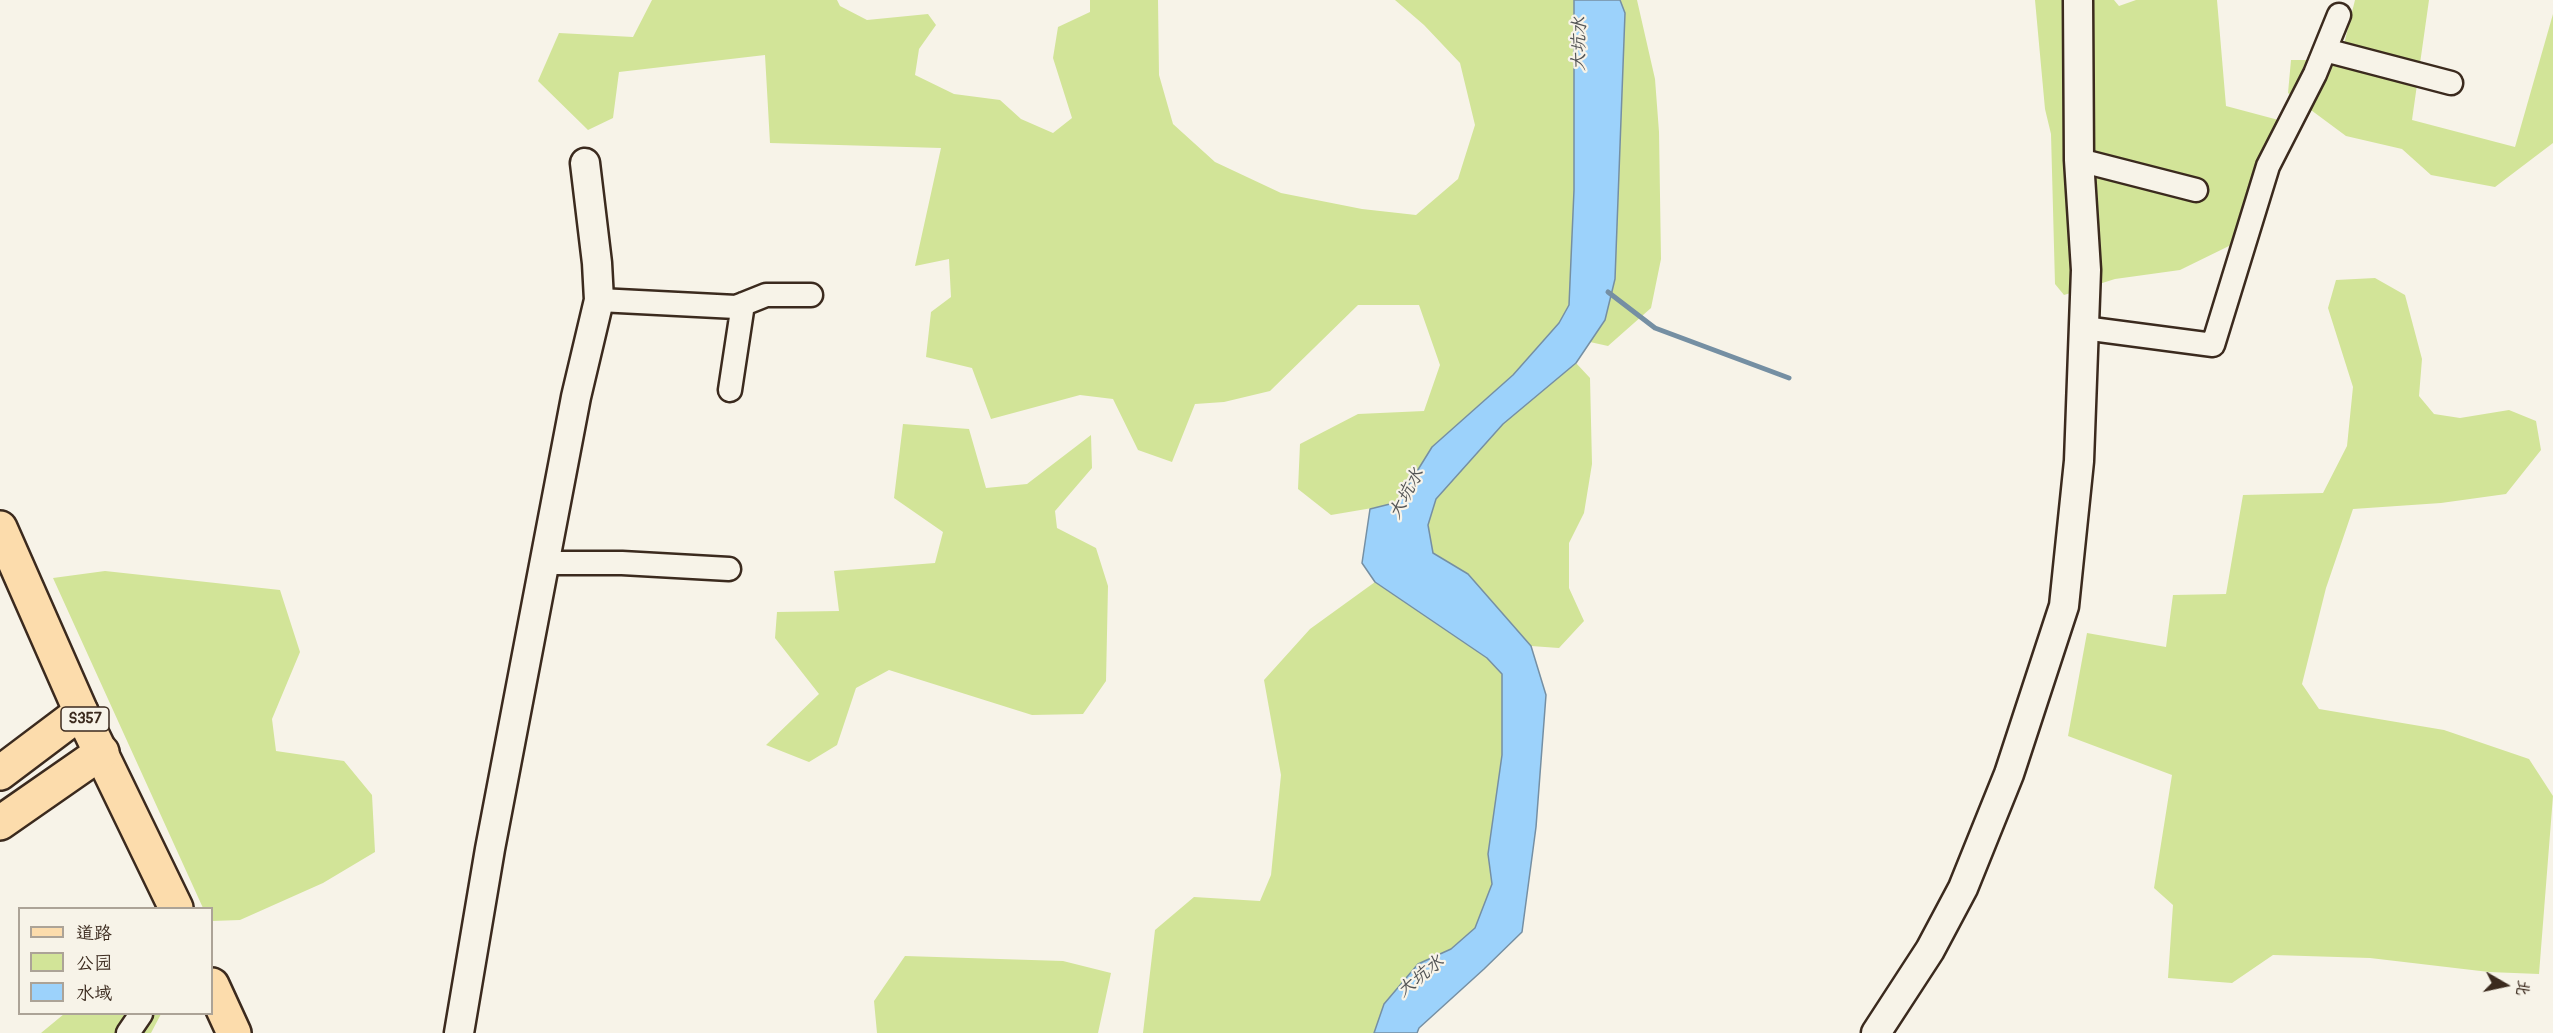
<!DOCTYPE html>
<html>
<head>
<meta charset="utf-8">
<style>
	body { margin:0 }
	#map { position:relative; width:2553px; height:1033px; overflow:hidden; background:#f7f3e8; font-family:Pangolin,"LXGW WenKai TC",sans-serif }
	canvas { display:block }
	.legend { position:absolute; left:18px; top:907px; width:195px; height:108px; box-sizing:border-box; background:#f7f3e8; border:2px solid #aca397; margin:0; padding:8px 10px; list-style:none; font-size:18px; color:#3b2a1e }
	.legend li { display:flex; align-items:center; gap:12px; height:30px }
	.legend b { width:30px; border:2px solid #aca397 }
	.north { position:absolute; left:2475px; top:955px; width:60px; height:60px; -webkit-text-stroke:4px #f7f3e8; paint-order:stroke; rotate:99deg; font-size:16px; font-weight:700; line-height:24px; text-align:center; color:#3b2a1e }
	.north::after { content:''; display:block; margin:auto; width:21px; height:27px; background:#3b2a1e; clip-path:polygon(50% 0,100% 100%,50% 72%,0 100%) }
</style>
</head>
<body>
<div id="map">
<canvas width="2553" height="1033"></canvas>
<ul class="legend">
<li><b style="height:8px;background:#fcdcac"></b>道路</li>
<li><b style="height:16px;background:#d2e498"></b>公园</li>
<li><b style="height:16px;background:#9cd2fb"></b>水域</li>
</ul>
<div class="north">北</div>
</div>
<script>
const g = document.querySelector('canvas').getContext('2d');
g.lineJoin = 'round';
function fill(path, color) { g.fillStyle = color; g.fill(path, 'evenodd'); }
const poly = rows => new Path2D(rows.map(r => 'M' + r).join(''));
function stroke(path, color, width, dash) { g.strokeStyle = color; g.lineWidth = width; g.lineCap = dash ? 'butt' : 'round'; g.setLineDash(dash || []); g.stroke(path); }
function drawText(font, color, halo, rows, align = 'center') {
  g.font = font + ' Pangolin,"LXGW WenKai TC",sans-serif'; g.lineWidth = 4.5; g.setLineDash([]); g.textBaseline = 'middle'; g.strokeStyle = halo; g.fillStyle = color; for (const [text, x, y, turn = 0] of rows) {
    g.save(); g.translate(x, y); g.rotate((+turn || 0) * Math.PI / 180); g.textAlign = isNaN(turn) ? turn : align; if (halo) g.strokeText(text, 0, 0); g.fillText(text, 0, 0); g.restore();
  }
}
const green = poly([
	[652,0,837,0,840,6,867,20,928,14,936,25,919,49,915,75,954,94,1000,100,1021,119,1053,133,1072,118,1053,58,1058,27,1090,12,1090,0,1158,0,1159,75,1173,124,1215,162,1281,193,1362,209,1416,215,1458,179,1475,125,1460,63,1424,25,1395,0,1574,0,1574,190,1569,305,1559,323,1513,375,1432,447,1398,502,1384,506,1331,515,1298,489,1300,444,1358,414,1424,411,1440,365,1419,305,1358,305,1270,391,1224,402,1195,404,1172,462,1138,450,1113,399,1080,395,991,419,972,368,926,357,931,312,951,297,949,259,915,266,941,148,770,143,765,55,619,72,613,118,588,130,538,81,559,33,633,37],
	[1620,0,1637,0,1655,79,1659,132,1661,259,1651,308,1608,346,1590,342,1605,320,1615,279,1625,13],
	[2035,0,2114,0,2119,6,2136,0,2217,0,2226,106,2286,122,2256,161,2240,228,2229,246,2180,270,2115,279,2064,295,2055,284,2051,134,2045,109],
	[2355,0,2429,0,2412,120,2515,147,2553,14,2553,143,2495,187,2431,175,2402,149,2346,136,2288,93,2291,60,2340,60],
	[2375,278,2405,295,2422,359,2419,396,2434,414,2460,418,2509,410,2536,421,2541,450,2506,494,2441,503,2353,509,2326,588,2302,684,2319,709,2444,730,2529,759,2553,796,2539,974,2489,972,2370,958,2273,955,2232,983,2168,978,2173,905,2154,888,2172,775,2068,736,2087,633,2166,647,2173,595,2226,594,2243,495,2323,493,2347,446,2353,387,2328,308,2336,280],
	[1576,363,1590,378,1592,464,1584,513,1569,543,1569,588,1584,621,1559,648,1531,646,1468,574,1433,553,1428,525,1436,499,1503,424],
	[903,424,969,429,986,488,1027,484,1091,435,1092,468,1055,511,1057,528,1096,548,1108,586,1106,681,1083,714,1032,715,889,670,856,688,837,745,809,762,766,745,819,694,775,638,777,612,839,611,834,571,935,563,943,532,894,498],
	[105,571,280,590,300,652,272,719,276,751,344,761,372,795,375,852,323,883,240,920,212,921,212,908,203,908,53,578],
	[1375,582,1487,658,1502,674,1502,755,1488,854,1492,884,1475,928,1451,949,1418,964,1384,1004,1374,1033,1143,1033,1155,930,1194,897,1260,901,1271,875,1281,775,1264,680,1310,629],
	[905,956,1063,961,1111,973,1098,1033,877,1033,874,1001],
	[64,1014,161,1014,151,1033,41,1033]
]);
const water = poly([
	[1574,0,1620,0,1625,13,1615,279,1605,320,1576,363,1503,424,1436,499,1428,525,1433,553,1468,574,1531,646,1546,695,1536,827,1522,932,1484,969,1419,1028,1417,1033,1374,1033,1384,1004,1418,964,1451,949,1475,928,1492,884,1488,854,1502,755,1502,674,1487,658,1375,582,1362,563,1370,509,1398,502,1432,447,1513,375,1559,323,1569,305,1574,190,1574,0]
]);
const stream = poly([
	[1608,292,1655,328,1789,378]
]);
const minor = poly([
	[2325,50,2451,83],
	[2079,160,2196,190],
	[599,300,736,307,766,295,811,295],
	[2084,328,2213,345,2268,166,2315,74,2339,15],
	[730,390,743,304],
	[544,563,622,563,729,569],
	[128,1033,141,1014]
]);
const tertiary = poly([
	[459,1033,490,849,576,397,599,300,597,263,585,163],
	[1876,1033,1930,950,1963,888,2009,774,2064,606,2079,461,2086,270,2079,160,2078,0]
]);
const primary = poly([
	[0,528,81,712,176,908],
	[212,985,234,1033]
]);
const motorway = poly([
	[0,773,81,712],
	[0,823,102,752]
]);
const shields = [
	[85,719,48]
];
const shieldNames = [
	["S357",85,719]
];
const waterNames = [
	["大坑水",1580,44,-89],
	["大坑水",1407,494,-62],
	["大坑水",1421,977,-39]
];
fill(green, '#d2e498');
fill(water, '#9cd2fb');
stroke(water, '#758fa3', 1.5);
stroke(stream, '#758fa3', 5);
stroke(minor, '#3b2a1e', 27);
stroke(tertiary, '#3b2a1e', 33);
stroke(primary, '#3b2a1e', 38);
stroke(motorway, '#3b2a1e', 38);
stroke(minor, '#f7f3e8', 22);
stroke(tertiary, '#f7f3e8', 28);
stroke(primary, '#fcdcac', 33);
stroke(motorway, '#fcdcac', 33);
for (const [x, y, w] of shields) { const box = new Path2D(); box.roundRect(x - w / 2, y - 12, w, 24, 4.5); g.fillStyle = '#f7f3e8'; g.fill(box); stroke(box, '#3b2a1e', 1.5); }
drawText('bold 15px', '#3b2a1e', null, shieldNames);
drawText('italic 18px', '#535455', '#f7f3e8', waterNames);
</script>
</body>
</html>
